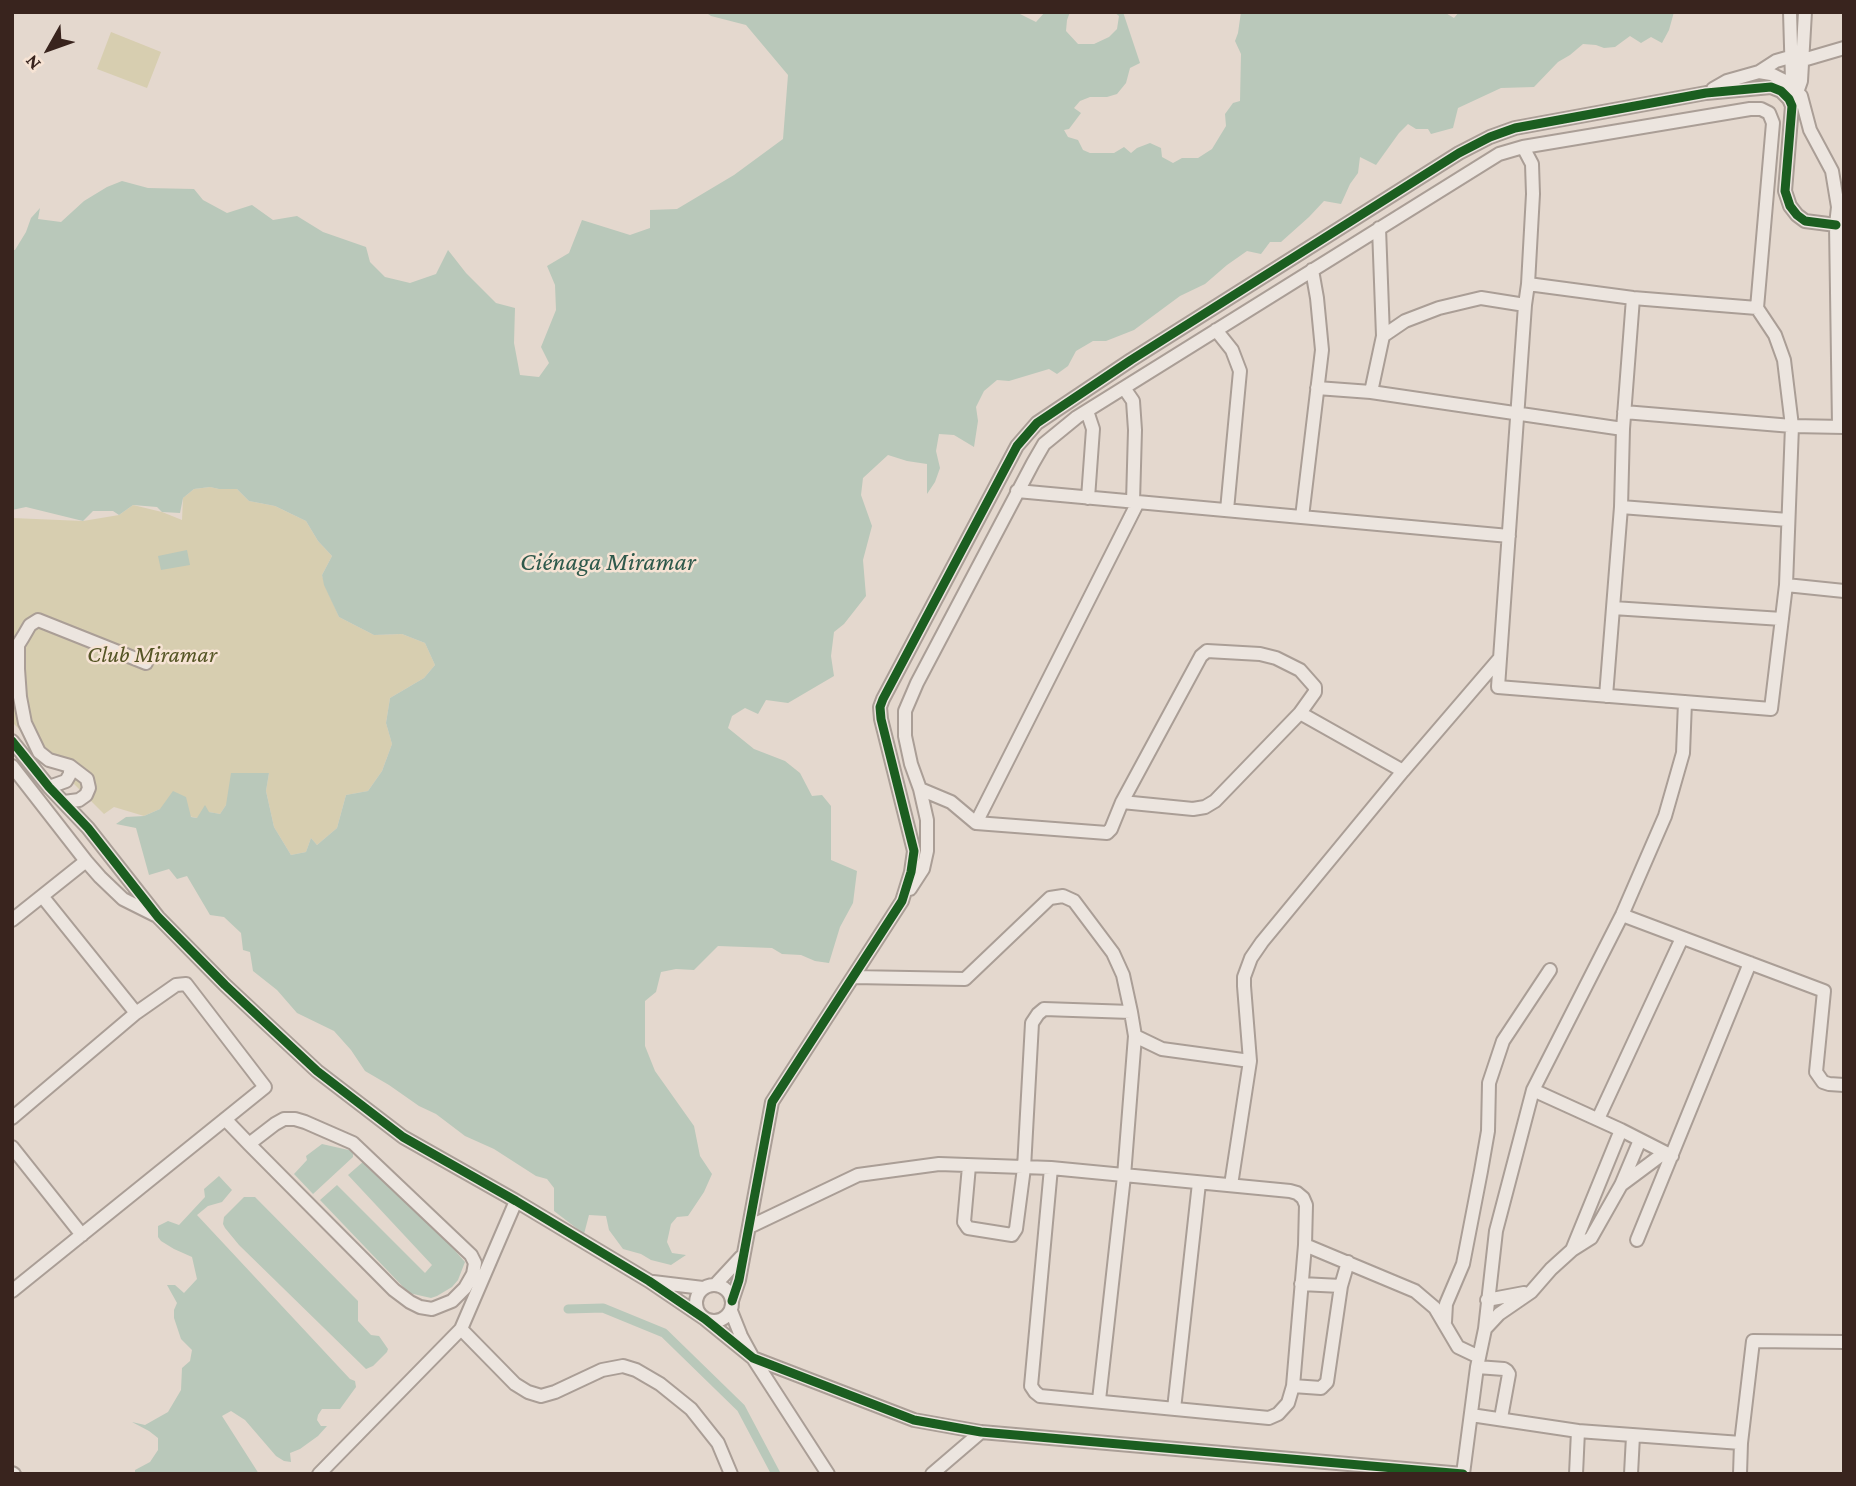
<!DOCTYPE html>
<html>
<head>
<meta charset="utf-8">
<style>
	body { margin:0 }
	#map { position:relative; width:1856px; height:1486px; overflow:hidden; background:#e4d8ce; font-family:"Crimson Pro",serif }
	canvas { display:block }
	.frame { position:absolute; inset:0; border:14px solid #39241e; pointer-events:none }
	.north { position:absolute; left:14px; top:14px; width:70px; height:70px; -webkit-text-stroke:5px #f6e3d4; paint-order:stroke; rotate:230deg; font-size:19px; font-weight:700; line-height:28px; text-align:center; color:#39241e }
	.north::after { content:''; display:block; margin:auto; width:24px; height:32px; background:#39241e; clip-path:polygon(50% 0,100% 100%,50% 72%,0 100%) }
</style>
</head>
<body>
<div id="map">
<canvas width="1856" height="1486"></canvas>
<div class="frame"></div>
<div class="north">N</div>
</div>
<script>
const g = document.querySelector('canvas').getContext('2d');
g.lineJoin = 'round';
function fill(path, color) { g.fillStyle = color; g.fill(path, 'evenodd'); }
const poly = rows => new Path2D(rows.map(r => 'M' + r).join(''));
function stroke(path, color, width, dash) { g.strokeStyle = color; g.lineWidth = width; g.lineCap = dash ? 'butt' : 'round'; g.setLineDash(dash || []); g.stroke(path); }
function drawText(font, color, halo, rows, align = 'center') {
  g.font = font + ' "Crimson Pro",serif'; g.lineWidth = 5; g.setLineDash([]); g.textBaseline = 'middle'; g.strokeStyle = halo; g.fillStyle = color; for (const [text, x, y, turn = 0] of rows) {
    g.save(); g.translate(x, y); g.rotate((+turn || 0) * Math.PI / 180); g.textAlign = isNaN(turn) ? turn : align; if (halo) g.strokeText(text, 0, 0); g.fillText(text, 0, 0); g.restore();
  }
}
const green = poly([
	[111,32,161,52,147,88,97,69],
	[210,487,219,489,237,489,249,501,275,506,306,521,318,541,332,556,322,575,325,585,339,617,374,635,402,634,425,643,435,665,424,678,390,698,386,723,392,744,382,771,368,791,346,795,337,828,317,845,311,838,306,852,291,855,274,827,266,791,269,773,226,805,220,814,209,812,197,818,160,809,144,816,114,807,104,814,12,722,12,518,83,521,119,515,133,505,162,512,182,520,183,498,194,489]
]);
const water = poly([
	[705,12,1019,12,1020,14,1036,22,1045,12,1070,12,1067,20,1066,31,1078,44,1094,44,1109,37,1117,29,1119,16,1114,12,1123,12,1140,63,1130,68,1126,83,1117,94,1107,97,1090,97,1080,101,1074,108,1081,113,1069,129,1064,130,1068,137,1078,140,1083,150,1090,153,1114,153,1124,147,1131,153,1137,148,1150,143,1161,148,1162,157,1173,163,1182,158,1198,158,1212,149,1226,126,1225,114,1233,103,1240,101,1241,54,1235,41,1238,33,1241,12,1444,12,1454,18,1459,12,1674,12,1669,30,1662,43,1651,37,1641,43,1630,36,1615,47,1604,48,1596,45,1583,44,1570,55,1558,62,1534,87,1501,88,1458,108,1453,128,1431,134,1428,129,1416,129,1408,124,1399,133,1376,165,1360,157,1358,173,1350,184,1341,204,1324,201,1309,217,1281,242,1270,242,1261,254,1247,251,1227,265,1205,284,1180,296,1134,330,1106,341,1093,341,1076,351,1068,366,1057,374,1049,369,1009,381,997,380,984,391,976,407,978,421,974,447,954,435,939,434,936,451,940,468,935,482,927,494,927,464,907,461,888,455,863,478,861,495,872,526,863,560,866,596,844,624,834,632,831,656,834,676,788,703,766,700,758,714,745,708,732,716,728,728,754,749,785,761,800,773,812,796,822,795,831,806,831,860,857,871,853,903,840,927,829,963,815,961,801,955,782,954,772,948,718,946,694,970,676,969,661,972,656,992,645,1001,645,1046,655,1071,694,1126,700,1156,712,1174,704,1192,688,1216,677,1217,671,1224,667,1242,672,1253,686,1255,671,1265,651,1260,641,1254,623,1249,609,1230,606,1216,589,1215,584,1234,554,1211,554,1188,547,1179,536,1176,494,1149,465,1136,436,1114,419,1106,389,1085,365,1071,351,1050,334,1031,297,1013,277,990,253,971,250,952,243,950,241,933,224,917,210,915,187,876,177,879,169,869,149,875,136,828,116,824,126,817,144,816,160,809,173,791,186,797,191,817,197,818,205,805,209,812,220,814,226,805,231,773,269,773,266,791,274,827,291,855,306,852,311,838,317,845,337,828,346,795,368,791,382,771,392,744,386,723,390,698,424,678,435,665,425,643,402,634,374,635,339,617,324,585,322,575,332,556,318,541,306,521,275,506,249,501,237,489,219,489,210,487,194,489,183,498,180,513,162,512,157,507,133,505,119,515,113,511,93,511,83,521,26,507,12,510,12,250,15,250,26,232,31,218,40,208,38,219,61,222,84,201,107,187,122,181,148,188,194,189,203,200,227,213,252,205,273,220,297,216,323,232,366,247,370,262,385,277,410,283,436,274,448,250,466,273,496,303,515,308,514,343,520,375,539,377,549,363,541,347,556,310,555,285,547,266,569,253,582,220,630,235,650,228,650,210,677,209,734,175,783,139,788,75,746,25,711,16],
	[187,550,190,565,161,570,158,556],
	[322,1144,353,1151,353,1157,313,1194,294,1174,307,1160,306,1156],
	[364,1161,450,1245,465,1262,458,1280,452,1287,437,1296,431,1298,409,1293,320,1200,337,1185,425,1273,432,1265,348,1175],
	[219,1176,232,1190,222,1202,208,1206,197,1215,350,1379,355,1381,356,1387,340,1409,322,1409,318,1415,317,1420,321,1426,327,1426,318,1436,300,1449,290,1453,291,1462,284,1461,276,1456,245,1420,231,1411,222,1416,259,1474,135,1474,135,1470,150,1462,158,1450,158,1438,149,1431,132,1422,145,1425,168,1412,181,1390,182,1368,190,1361,192,1350,181,1339,174,1318,174,1310,177,1303,167,1285,175,1285,184,1293,197,1279,192,1257,174,1249,161,1241,158,1237,158,1226,168,1221,179,1225,205,1197,204,1189],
	[244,1197,255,1197,358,1301,358,1321,371,1335,379,1336,388,1349,387,1352,373,1366,366,1369,239,1245,225,1228,223,1224,224,1217]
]);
const canal = poly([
	[568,1309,603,1308,664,1333,741,1408,776,1474]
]);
const minor = poly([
	[1790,12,1792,80,1790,92],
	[1759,72,1776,61,1790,57,1803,60,1844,48],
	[1713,89,1727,81,1759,72,1771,74,1785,81,1801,96,1810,130,1832,171,1838,207,1836,225,1839,426],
	[1795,98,1801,81,1805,12],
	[1523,147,1532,164,1533,194,1528,284,1525,305,1498,687,1771,709,1786,585,1792,426,1784,360,1775,335,1757,308,1633,298,1528,284],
	[1379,228,1383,336],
	[1216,330,1232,350,1240,371,1227,510],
	[1124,388,1133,401,1135,430,1133,502],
	[1317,388,1371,392,1623,429],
	[1371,392,1383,336,1405,321,1439,308,1481,298,1525,305],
	[1087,411,1093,429,1088,498],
	[1624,412,1792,426,1844,427],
	[1017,491,1509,536],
	[1621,507,1788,520],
	[1302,517,1322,350,1317,298,1312,270],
	[1786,585,1844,591],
	[1613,608,1782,619],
	[1606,696,1621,507,1623,429,1633,298],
	[12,741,49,787,88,828,158,917,225,985,317,1071,403,1137,516,1201,649,1281,705,1319,753,1358,914,1420,981,1432,1463,1474],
	[12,766,86,861,100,877,123,899,155,915],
	[49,787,66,781,70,774,70,766],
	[920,789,951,802,976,823,1107,833,1111,829,1122,802,1201,656,1207,651,1260,654,1276,658,1300,670,1315,687,1315,692,1300,713,1403,771,1500,658],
	[64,802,79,800,86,795,89,788,87,779,70,766,49,760,39,752,25,723,20,697,18,669,18,645,23,637,30,625,38,620,146,663],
	[1122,802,1193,809,1205,807,1215,801,1300,713],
	[976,823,1138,502],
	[910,889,923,869,927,851,927,820,920,789,911,764,905,736,905,711,917,683,1033,463,1044,444,1077,417,1499,154,1523,147,1750,109,1761,109,1769,113,1773,123,1757,308],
	[1622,915,1824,991,1816,1072,1823,1082,1829,1084,1844,1085],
	[12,920,86,861],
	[853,977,965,979,1050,898,1063,896,1074,901,1113,953,1123,975,1131,1012],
	[1135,1036,1162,1049,1250,1061,1244,986,1244,977,1251,958,1262,942,1403,771],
	[1533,1090,1621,1130,1672,1156],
	[12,1118,136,1013],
	[225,1119,249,1144,394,1290,410,1302,420,1307,432,1309,452,1301,465,1288,473,1274,475,1263,471,1255,353,1143,305,1122,295,1119,284,1119,275,1124,249,1144],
	[1598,1119,1682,938],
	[12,1147,82,1235],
	[969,1166,964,1222,968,1228,1012,1235,1016,1229,1024,1168,1032,1023,1038,1014,1044,1009,1131,1012,1135,1036,1124,1176,1099,1400],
	[1051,1168,1031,1386,1035,1392,1040,1396,1269,1418,1278,1414,1288,1403,1293,1386,1305,1245],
	[1231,1185,1250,1061],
	[1621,1185,1664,1153],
	[516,1201,461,1329,515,1384,528,1392,541,1396,555,1392,602,1370,623,1366,636,1370,660,1384,691,1409,718,1443,731,1474],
	[749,1227,858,1175,939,1164,1051,1168,1290,1191,1297,1193,1303,1198,1306,1205,1305,1245,1415,1291,1435,1308,1458,1347,1479,1357],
	[1637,1240,1750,963],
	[1572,1250,1621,1130],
	[653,1282,703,1288],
	[716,1284,741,1257],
	[1301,1284,1341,1286],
	'696 1303a18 18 0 1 1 36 0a18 18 0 1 1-36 0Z',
	[12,1291,265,1087,186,984,176,985,136,1013,42,896],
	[1487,1300,1524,1293],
	[732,1301,739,1280,772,1102,902,901,911,872,914,851,881,719,880,707,883,699,1017,446,1037,423,1131,360,1459,153,1490,137,1515,128,1706,93,1771,87,1781,91,1789,99,1792,106,1785,191,1790,206,1797,215,1805,221,1836,225],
	[731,1311,741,1336,753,1358,828,1474],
	[1445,1322,1446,1304,1463,1264,1481,1171,1488,1131,1489,1083,1503,1041,1550,970],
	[1485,1329,1499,1314,1531,1292,1551,1269,1572,1250,1591,1238,1621,1185,1640,1140],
	[1477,1367,1504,1369,1507,1371,1509,1374,1501,1418],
	[1293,1386,1321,1388,1327,1382,1341,1286,1348,1262],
	[1174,1409,1199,1183],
	[1471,1415,1578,1431,1576,1474],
	[1578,1431,1741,1443],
	[12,1473,14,1474],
	[319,1474,461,1329],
	[932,1474,981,1432],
	[1463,1474,1477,1367,1485,1329,1496,1231,1533,1090,1622,915,1665,816,1683,753,1685,702],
	[1631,1474,1633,1436],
	[1740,1474,1741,1443,1753,1341,1844,1342]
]);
const cycleway = poly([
	[12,741,49,787,88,828,158,917,225,985,317,1071,403,1137,516,1201,649,1281,705,1319,753,1358,914,1420,981,1432,1463,1474],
	[732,1301,739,1280,772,1102,902,901,911,872,914,851,881,719,880,707,883,699,1017,446,1037,423,1131,360,1459,153,1490,137,1515,128,1706,93,1771,87,1781,91,1789,99,1792,106,1785,191,1790,206,1797,215,1805,221,1836,225]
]);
const parkNames = [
	["Club Miramar",152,655]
];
const waterNames = [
	["Ciénaga Miramar",608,562]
];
fill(green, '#d7ceb0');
fill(water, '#b9c8ba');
stroke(canal, '#b9c8ba', 9);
stroke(minor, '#aa9e96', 16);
stroke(minor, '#ece5df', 12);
stroke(cycleway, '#1b5e20', 9);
drawText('italic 24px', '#555525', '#f6e3d4', parkNames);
drawText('italic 26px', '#2e594b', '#f6e3d4', waterNames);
</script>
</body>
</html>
